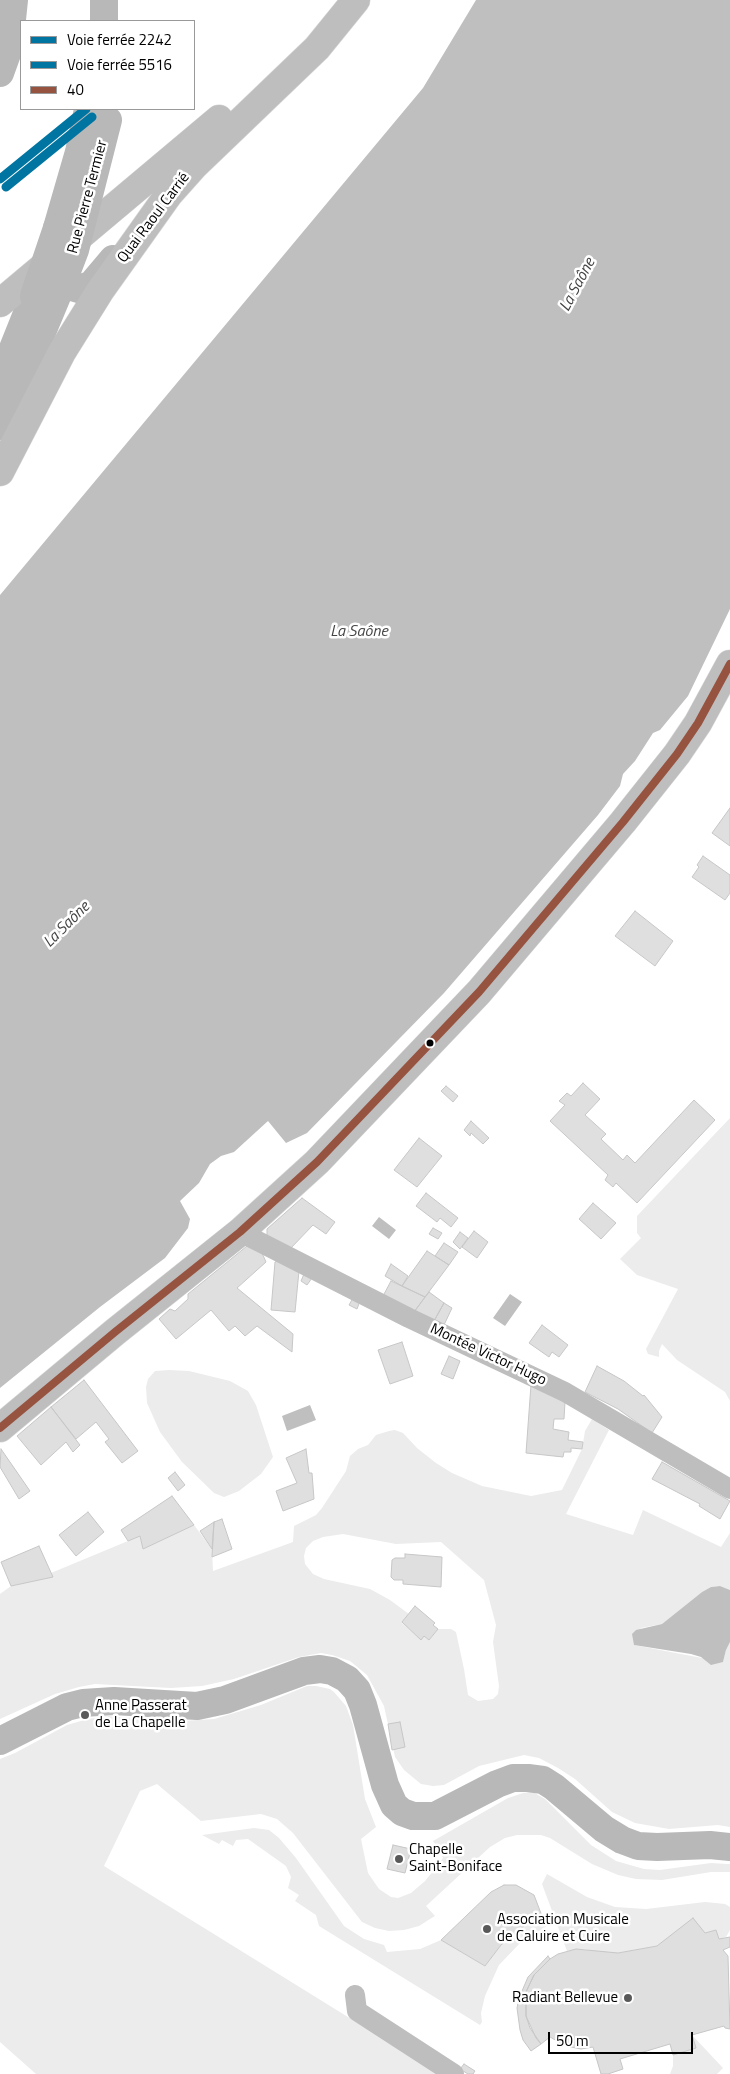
<!DOCTYPE html>
<html>
<head>
<meta charset="utf-8">
<style>
	body { margin:0 }
	#map { position:relative; width:730px; height:2074px; overflow:hidden; background:#fff; font-family:"Titillium Web",sans-serif }
	canvas { display:block }
	.legend { position:absolute; left:20px; top:20px; width:175px; height:90px; box-sizing:border-box; background:#fff; border:1px solid #999; margin:0; padding:6px 9px; list-style:none; font-size:15px; color:#000 }
	.legend li { display:flex; align-items:center; gap:10px; height:25px }
	.legend b { width:25px; border:1px solid #999 }
	.scale { position:absolute; left:548px; top:2032px; width:145px; height:22px; box-sizing:border-box; border:2px solid #000; border-top:0; padding-left:6px; font-size:15px; line-height:18px; white-space:nowrap; color:#000; -webkit-text-stroke:4px #fff; paint-order:stroke }
</style>
</head>
<body>
<div id="map">
<canvas width="730" height="2074"></canvas>
<ul class="legend">
<li><b style="height:6px;background:#0075a1"></b>Voie ferrée 2242</li>
<li><b style="height:6px;background:#0075a1"></b>Voie ferrée 5516</li>
<li><b style="height:6px;background:#965340"></b>40</li>
</ul>
<div class="scale">50 m</div>
</div>
<script>
const g = document.querySelector('canvas').getContext('2d');
g.lineJoin = 'round';
function fill(path, color) { g.fillStyle = color; g.fill(path, 'evenodd'); }
const poly = rows => new Path2D(rows.map(r => 'M' + r).join(''));
function stroke(path, color, width, dash) { g.strokeStyle = color; g.lineWidth = width; g.lineCap = dash ? 'butt' : 'round'; g.setLineDash(dash || []); g.stroke(path); }
function drawText(font, color, halo, rows, align = 'center') {
  g.font = font + ' "Titillium Web",sans-serif'; g.lineWidth = 5; g.setLineDash([]); g.textBaseline = 'middle'; g.strokeStyle = halo; g.fillStyle = color; for (const [text, x, y, turn = 0] of rows) {
    g.save(); g.translate(x, y); g.rotate((+turn || 0) * Math.PI / 180); g.textAlign = isNaN(turn) ? turn : align; if (halo) g.strokeText(text, 0, 0); g.fillText(text, 0, 0); g.restore();
  }
}
const green = poly([
	[730,1118,730,1401,725,1392,677,1360,662,1344,659,1351,659,1357,648,1354,646,1349,678,1289,637,1275,620,1259,641,1238,637,1233,637,1216],
	[169,1370,189,1371,230,1381,248,1391,256,1405,273,1457,261,1474,239,1491,224,1497,214,1493,182,1462,160,1432,147,1403,146,1387,148,1379,155,1371],
	[592,1419,609,1430,566,1514,633,1535,643,1510,721,1547,730,1533,730,1590,720,1586,711,1587,702,1592,662,1624,641,1628,634,1645,723,1662,726,1650,730,1642,730,1827,718,1825,669,1829,635,1823,612,1812,575,1779,558,1768,539,1758,524,1755,479,1766,444,1785,433,1786,421,1784,404,1770,395,1757,384,1706,367,1675,350,1661,332,1655,321,1653,299,1657,234,1679,202,1686,171,1688,95,1684,79,1687,55,1694,0,1719,0,1594,11,1586,52,1577,51,1573,140,1536,143,1549,194,1525,212,1549,213,1571,293,1542,294,1526,316,1515,322,1508,346,1471,350,1456,358,1449,368,1445,376,1435,389,1431,395,1430,403,1433,417,1448,436,1463,452,1473,482,1486,531,1496,562,1490,582,1449,585,1431],
	[343,1534,396,1544,441,1542,484,1580,496,1625,493,1642,499,1686,498,1694,493,1699,478,1701,468,1695,464,1669,456,1632,451,1629,438,1629,429,1640,424,1636,421,1639,402,1623,409,1614,390,1600,370,1589,324,1579,313,1574,305,1564,304,1556,306,1548,313,1541,323,1537],
	[307,1686,316,1686,330,1689,334,1692,346,1706,353,1725,365,1799,376,1827,361,1839,368,1873,379,1889,391,1897,398,1898,411,1893,425,1881,434,1870,443,1858,433,1841,508,1798,523,1793,533,1792,545,1799,591,1845,616,1861,644,1869,660,1870,711,1863,727,1864,730,1864,730,1872,711,1872,662,1880,636,1879,618,1875,592,1864,550,1838,541,1835,517,1835,505,1838,490,1847,426,1906,435,1916,430,1919,419,1926,404,1930,389,1931,375,1928,362,1922,293,1833,277,1819,261,1814,201,1821,157,1784,140,1791,104,1866,440,2074,36,2074,0,2042,0,1759,15,1753,67,1725,88,1719,109,1716,165,1722,214,1719,261,1705],
	[254,1828,269,1830,279,1838,296,1858,344,1926,364,1939,384,1945,387,1952,420,1949,441,1940,485,1966,501,1945,525,1925,542,1916,546,1927,523,1940,499,1965,485,1996,481,2013,482,2022,480,2025,319,1926,316,1915,295,1901,299,1895,288,1888,291,1877,286,1866,248,1839,236,1840,233,1846,222,1840,219,1844,202,1835],
	[547,1874,587,1897,615,1907,646,1909,705,1902,725,1904,730,1907,730,1930,726,1937,719,1939,716,1930,657,1946,618,1953,601,1953,584,1949,567,1951,542,1884],
	[692,2035,723,2068,717,2074,670,2074,673,2066,673,2055,695,2048]
]);
const water = poly([
	[476,0,730,0,730,609,688,696,660,730,653,733,635,761,623,774,620,786,598,815,444,993,307,1133,286,1143,268,1121,234,1152,221,1156,210,1164,199,1183,180,1201,190,1219,188,1228,165,1258,100,1307,0,1388,0,595,423,88],
	[379,1217,396,1230,389,1239,372,1226],
	[510,1294,522,1302,505,1326,493,1318],
	[310,1405,316,1420,287,1431,282,1416],
	[720,1586,730,1590,730,1642,726,1650,723,1662,711,1665,701,1657,691,1654,634,1645,632,1634,636,1630,662,1624,702,1592,711,1587]
]);
const building = poly([
	[730,808,730,846,712,833,730,808],
	[703,856,730,875,730,893,725,900,692,877,699,867,697,865,703,856],
	[635,911,673,941,655,966,615,936,635,911],
	[583,1083,600,1099,585,1115,606,1134,601,1139,623,1160,627,1155,635,1163,694,1100,715,1120,637,1203,616,1183,613,1187,605,1180,608,1175,550,1121,565,1105,559,1101,567,1093,571,1096,583,1083],
	[446,1086,458,1096,453,1102,441,1091,446,1086],
	[471,1121,489,1138,483,1144,471,1133,470,1136,464,1130,471,1121],
	[419,1138,442,1156,417,1187,394,1170,419,1138],
	[426,1193,458,1218,451,1227,440,1218,437,1222,416,1206,426,1193],
	[302,1198,335,1222,326,1234,313,1225,290,1249,267,1238,267,1229,302,1198],
	[593,1203,616,1223,601,1239,579,1219,593,1203],
	[433,1228,442,1233,438,1239,429,1234,433,1228],
	[474,1231,488,1242,477,1258,462,1247,474,1231],
	[460,1232,468,1238,460,1249,453,1242,460,1232],
	[444,1243,458,1252,449,1265,435,1256,444,1243],
	[247,1246,262,1253,266,1262,237,1288,293,1334,292,1352,257,1326,245,1336,235,1326,229,1331,211,1310,176,1339,159,1319,170,1309,175,1311,188,1299,188,1294,247,1246],
	[427,1251,449,1265,425,1297,402,1286,427,1251],
	[278,1261,299,1271,295,1312,271,1310,275,1262,278,1261],
	[391,1264,408,1276,402,1286,385,1276,391,1264],
	[304,1274,312,1278,307,1285,301,1281,304,1274],
	[391,1281,425,1297,414,1312,383,1296,391,1281],
	[429,1292,444,1303,434,1321,414,1312,429,1292],
	[353,1298,360,1301,357,1309,349,1305,353,1298],
	[444,1303,452,1308,444,1325,434,1321,444,1303],
	[542,1325,568,1345,559,1357,552,1352,549,1357,529,1343,542,1325],
	[402,1342,413,1376,390,1384,378,1350,402,1342],
	[449,1356,460,1361,453,1379,441,1374,449,1356],
	[597,1366,624,1381,643,1396,644,1395,662,1417,652,1433,618,1409,585,1392,597,1366],
	[84,1380,138,1451,122,1463,105,1442,109,1439,96,1422,76,1439,51,1407,84,1380],
	[531,1385,565,1402,564,1419,554,1419,553,1429,569,1432,568,1440,583,1442,582,1449,571,1448,571,1452,564,1452,563,1457,526,1453,531,1385],
	[51,1407,80,1445,73,1452,66,1442,41,1465,17,1436,51,1407],
	[1,1449,30,1491,19,1499,0,1467,1,1449],
	[306,1449,309,1473,312,1473,314,1499,283,1511,276,1491,297,1483,286,1458,306,1449],
	[662,1462,730,1501,720,1519,699,1506,700,1504,652,1479,662,1462],
	[175,1472,185,1485,178,1491,168,1478,175,1472],
	[172,1496,194,1525,143,1549,140,1536,128,1541,121,1530,172,1496],
	[88,1512,104,1532,76,1556,59,1535,88,1512],
	[222,1519,232,1549,212,1557,214,1522,222,1519],
	[214,1522,212,1549,200,1531,214,1522],
	[39,1546,53,1577,11,1586,1,1562,39,1546],
	[405,1554,442,1557,441,1587,403,1584,403,1580,394,1580,391,1577,392,1560,395,1558,405,1558,405,1554],
	[415,1606,435,1623,433,1625,438,1629,429,1640,424,1636,421,1640,402,1622,415,1606],
	[400,1722,405,1747,392,1750,388,1724,400,1722],
	[393,1845,411,1849,405,1873,387,1869,393,1845],
	[504,1885,516,1885,534,1895,542,1916,525,1925,501,1945,485,1966,441,1940,491,1892,504,1885],
	[693,1918,705,1933,716,1930,719,1939,730,1937,730,1947,723,1950,728,1956,730,2029,725,2028,724,2026,692,2035,696,2048,673,2055,670,2044,620,2059,623,2069,608,2074,601,2074,593,2047,581,2049,566,2046,550,2037,541,2044,536,2038,526,2016,526,1992,534,1975,550,1959,558,1954,576,1949,618,1953,657,1946,693,1918],
	[548,1956,550,1959,534,1975,526,1992,526,2016,530,2028,541,2044,531,2051,523,2040,520,2030,517,2008,519,1998,528,1977,548,1956],
	[464,2064,475,2071,473,2074,468,2074,460,2069,464,2064]
]);
const street = poly([
	[240,1232,409,1318,565,1392,730,1489],
	[355,1995,357,2011,454,2074]
]);
const secondary = poly([
	[104,21,104,0],
	[0,73,9,48,14,0],
	[57,228,79,152,88,109],
	[0,381,34,296],
	[0,426,17,392,62,284,78,289,91,285,113,259],
	[0,1741,67,1707,83,1703,114,1701,197,1706,225,1700,304,1671,320,1669,332,1671,347,1679,357,1690,363,1705,385,1785,394,1805,402,1812,413,1816,435,1816,497,1784,513,1778,528,1778,543,1780,554,1787,604,1829,622,1840,638,1846,657,1847,710,1845,730,1847]
]);
const primary = poly([
	[0,303,219,119],
	[0,472,62,352,100,291,169,194,194,166,317,48,356,0],
	[0,1428,115,1332,240,1232,317,1162,479,992,623,822,677,754,698,723,730,664]
]);
const secondaryBridge = poly([
	[62,284,75,250,108,120],
	[34,296,57,228]
]);
const bus1 = poly([
	[0,1428,115,1332,240,1232,317,1162,479,992,623,822,677,754,698,723,730,664]
]);
const rail1 = poly([
	[0,179,86,109]
]);
const rail2 = poly([
	[6,187,92,117]
]);
const markers = [
	[430,1043,4.5,"#000"],
	[85,1715,5,"#595959"],
	[399,1859,5,"#595959"],
	[487,1929,5,"#595959"],
	[628,1998,5,"#595959"]
];
const streetNames = [
	["Rue Pierre Termier",88,197,-75],
	["Quai Raoul Carrié",154,218,-53],
	["Montée Victor Hugo",488,1355,25]
];
const poiNames = [
	["Anne Passerat",95,1706],
	["de La Chapelle",95,1723],
	["Chapelle",409,1850],
	["Saint-Boniface",409,1867],
	["Association Musicale",497,1920],
	["de Caluire et Cuire",497,1937],
	["Radiant Bellevue",618,1998,"right"]
];
const waterNames = [
	["La Saône",578,285,-62],
	["La Saône",359,632],
	["La Saône",67,925,-45]
];
fill(green, '#ececec');
fill(water, '#bfbfbf');
fill(building, '#dfdfdf');
stroke(building, '#c7c7c7', 1);
stroke(primary, '#dbdbdb', 29);
stroke(street, '#bebebe', 20);
stroke(secondary, '#b8b8b8', 28);
stroke(primary, '#bebebe', 28);
stroke(secondaryBridge, '#b8b8b8', 28);
stroke(bus1, '#965340', 8);
stroke(rail1, '#0075a1', 9);
stroke(rail2, '#0075a1', 9);
for (const [x, y, r, color] of markers) { const dot = new Path2D(); dot.arc(x, y, r, 0, 2 * Math.PI); g.fillStyle = color; g.fill(dot); stroke(dot, '#fff', 2); }
drawText('15px', '#000', '#fff', streetNames);
drawText('15px', '#000', '#fff', poiNames, 'left');
drawText('italic 16px', '#444', '#fff', waterNames);
</script>
</body>
</html>
